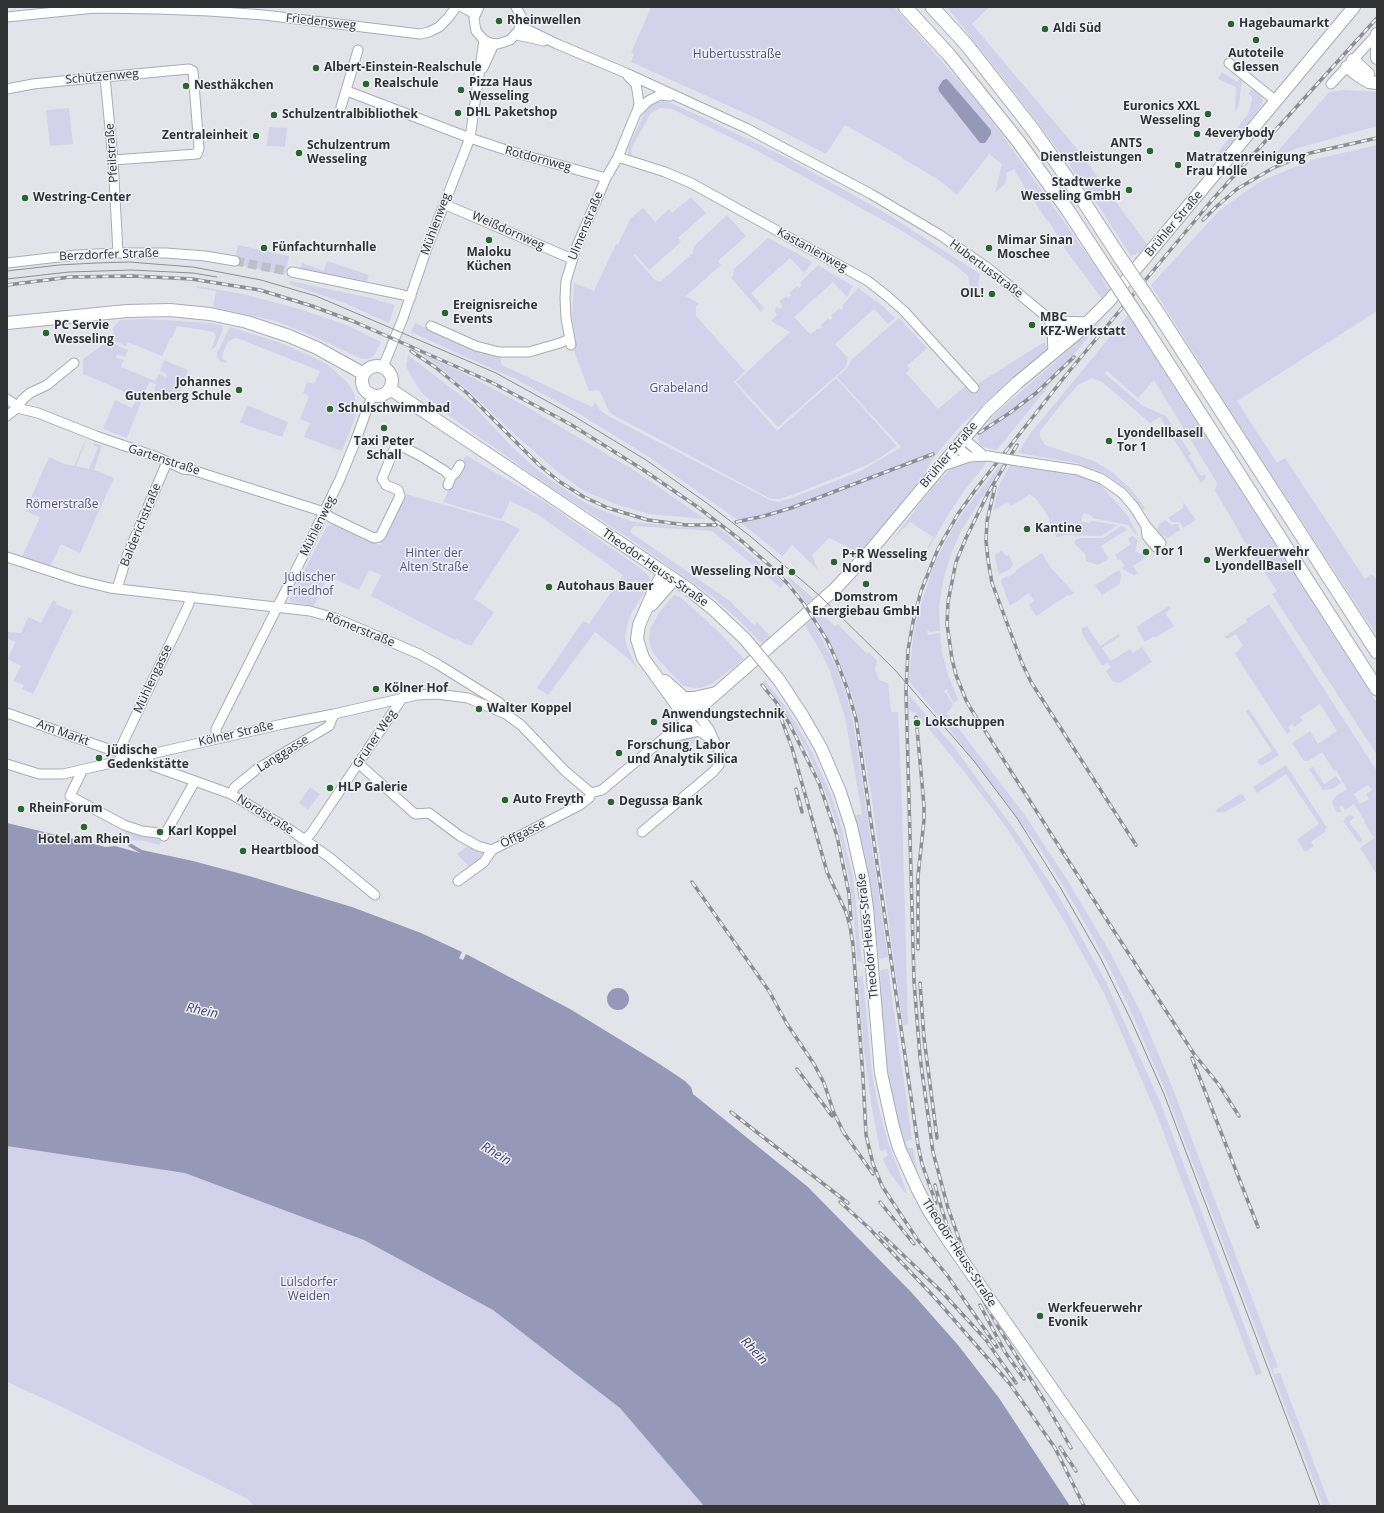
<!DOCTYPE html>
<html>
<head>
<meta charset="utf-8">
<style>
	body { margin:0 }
	#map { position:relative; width:1384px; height:1513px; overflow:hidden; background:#e3e4ea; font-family:"Open Sans",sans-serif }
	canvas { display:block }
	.frame { position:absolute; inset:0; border:8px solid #313234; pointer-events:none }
</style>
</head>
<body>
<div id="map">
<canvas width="1384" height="1513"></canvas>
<div class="frame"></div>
</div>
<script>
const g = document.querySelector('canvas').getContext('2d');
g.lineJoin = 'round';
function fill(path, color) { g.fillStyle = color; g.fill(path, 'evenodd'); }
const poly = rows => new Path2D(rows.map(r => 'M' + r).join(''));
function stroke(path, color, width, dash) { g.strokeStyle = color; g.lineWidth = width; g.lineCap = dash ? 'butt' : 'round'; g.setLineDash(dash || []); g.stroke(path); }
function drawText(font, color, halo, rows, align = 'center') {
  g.font = font + ' "Open Sans",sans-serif'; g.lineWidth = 3; g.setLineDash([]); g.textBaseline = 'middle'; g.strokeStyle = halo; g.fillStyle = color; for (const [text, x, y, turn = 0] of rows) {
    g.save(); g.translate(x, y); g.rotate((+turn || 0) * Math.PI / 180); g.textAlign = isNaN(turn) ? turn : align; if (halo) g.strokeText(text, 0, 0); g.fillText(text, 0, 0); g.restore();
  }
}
const green = poly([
	[651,7,894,7,974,98,1003,136,1065,223,1102,276,1101,277,1109,290,1102,299,1065,249,1049,221,1048,222,1025,188,1014,169,1006,173,1007,178,1005,184,995,193,1002,164,989,154,957,195,939,180,902,158,902,157,845,125,826,154,758,119,631,62,634,54,631,53],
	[947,7,988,8,972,24,1078,150,1147,244,1139,253,1131,256,1092,196,1036,120],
	[1222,72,1237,82,1241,77,1243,80,1241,86,1239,106,1235,112,1236,87,1218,79],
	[1252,89,1258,91,1260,93,1263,100,1261,106,1221,157,1217,154,1218,152,1248,114,1252,100,1252,96,1248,94],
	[1344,90,1377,92,1377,126,1298,148,1271,159,1329,92],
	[663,101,669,102,706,119,787,158,889,215,980,274,978,284,979,290,976,294,974,293,970,286,968,276,955,265,899,229,752,148,672,109,661,108,651,113,632,147,631,152,633,157,631,156,628,153,628,148,645,112,651,104],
	[69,108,73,144,50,146,46,110],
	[269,127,287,128,285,147,267,146],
	[1377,145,1377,311,1237,401,1277,463,1285,458,1365,579,1372,574,1377,580,1377,636,1228,408,1151,285,1218,212,1239,196,1263,180,1312,160],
	[691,197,706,213,678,238,681,242,649,270,635,254,633,255,654,279,660,282,693,253,694,246,727,215,746,236,718,261,721,265,686,296,699,304,696,306,696,316,745,371,734,382,777,431,836,378,897,446,875,461,860,468,792,495,779,499,771,499,610,413,599,390,589,391,573,348,573,339,576,338,572,318,574,283,594,291,616,244,618,245,630,219,643,208,655,222,669,209,672,213],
	[768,238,809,260,812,263,804,273,790,258,751,293,764,308,761,312,731,278,733,276,734,269],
	[238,245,289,256,285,275,234,264],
	[327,261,369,275,367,281,300,270,302,263,324,271],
	[818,265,853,286,847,297,833,282,794,317,808,332,811,334,818,328,820,329,822,327,821,325,828,318,830,320,833,318,831,316,839,308,841,310,843,308,842,306,858,288,883,306,895,318,888,324,874,309,835,344,848,358,846,367,778,427,736,382,790,332,771,321,777,315,775,312,776,306,779,309,783,306,779,302,786,296,788,298,791,295,789,293,797,286,799,288,802,285,800,283],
	[290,281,371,298,395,305,389,323,342,302,289,284],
	[197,286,243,294,303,310,349,326,381,342,374,356,368,359,362,359,311,335,276,321,213,307,216,291,197,288],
	[1128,315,1377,703,1377,755,1272,594,1277,591,1241,536,1236,526,1215,491,1217,483,1154,380,1138,398,1107,371,1104,373,1143,406,1166,416,1191,454,1189,456,1201,476,1205,474,1206,478,1201,483,1160,417,1150,423,1102,382,1092,378,1078,385,1063,402,1040,431,1040,437,1045,445,1094,461,1112,472,1131,489,1145,508,1143,510,1127,489,1104,473,1077,463,1018,453,1029,435],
	[899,318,927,348,907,366,910,369,906,373,938,409,968,384,971,388,1044,342,1049,349,1014,376,961,425,931,461,924,475,860,553,829,538,812,555,818,570,792,545,782,556,735,518,649,457,578,413,517,380,411,332,415,323,475,350,500,357,502,365,592,407,595,402,600,410,608,416,770,500,778,502,792,498,861,471,901,447,837,377,847,368,851,360],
	[148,319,209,323,222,325,223,329,216,346,211,350,216,336,214,332,177,326,172,338,171,337,162,356,128,342,126,346,110,339,114,335,113,328,120,320],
	[1103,319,997,450,983,447,979,444,978,437,996,413,1046,370],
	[230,327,278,342,311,356,328,365,347,382,354,393,357,408,353,423,342,451,304,437,310,423,300,419,309,396,303,393,307,382,314,384,320,371,237,338,232,339,227,343,222,356,223,359,227,361,226,363,221,362,217,357,217,353],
	[108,341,128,350,125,357,118,354,116,357,124,360,121,367,155,381,159,374,166,377,167,374,160,371,164,360,188,370,176,402,153,393,156,384,149,382,127,438,103,429,115,400,132,408,137,397,83,374,83,359],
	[421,353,471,377,527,407,635,471,705,519,649,514,618,505,584,491,558,472,521,440,467,389],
	[408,355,472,404,512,447,533,466,558,485,584,502,608,513,635,522,683,527,718,527,784,583,781,588,712,531,634,526,630,532,730,601,754,625,757,622,771,637,762,644,741,622,713,597,627,537,546,484,441,410,421,392,411,376,406,366],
	[247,405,288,422,282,437,240,423],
	[86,439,86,441,76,466,89,469,98,447,93,445,94,443,102,446,94,470,114,478,80,553,61,544,50,567,22,557,40,517,25,511,49,457,64,464,74,466],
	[466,455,548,504,640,568,649,576,650,579,647,589,633,610,628,622,625,637,627,647,638,670,629,659,595,632,548,695,537,688,583,621,589,624,623,575,537,514,510,501,501,520,520,529,474,599,494,612,471,646,468,644,467,645,457,639,456,640,447,636,371,596,381,575,369,570,359,590,328,576,314,606,291,602,289,600,327,526,335,524,380,545,406,494,501,521,501,519,443,502],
	[976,461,987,462,964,491,947,517,923,558,933,537,910,522,892,540,932,488,949,470,958,465],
	[1001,464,1003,465,961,531,951,554,943,581,939,606,940,631,929,632,929,631,927,631,928,635,940,633,942,652,948,675,958,700,954,703,947,692,948,691,947,689,944,691,945,693,946,693,953,704,950,710,947,713,1024,814,1068,881,1110,952,1142,1015,1173,1089,1278,1367,1273,1369,1274,1374,1280,1373,1330,1506,1323,1506,1165,1090,1129,1007,1104,957,1074,904,1039,847,954,735,909,681,912,647,917,616,935,562,954,526,969,504],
	[1010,465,1067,473,1082,476,1099,483,1128,516,1138,536,1135,534,1128,525,1093,518,1090,515,1083,513,1081,521,1088,523,1093,521,1117,525,1102,536,1064,535,1057,537,1050,528,1049,518,1038,501,1030,494,1011,506,1008,502,993,511,999,485],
	[1183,503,1185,504,1196,520,1183,528,1180,522,1172,522,1168,518,1183,508],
	[1165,520,1171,525,1178,524,1180,530,1166,539,1164,535,1162,536,1157,529,1159,524],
	[1121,526,1128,529,1101,546,1109,559,1098,565,1086,561,1085,554,1074,543,1076,539,1079,539,1079,538,1103,538],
	[1132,536,1138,540,1135,552,1144,554,1147,557,1133,566,1138,573,1134,575,1126,571,1122,568,1125,566,1120,559,1118,560,1115,555,1131,544,1128,539],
	[1002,550,1006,556,1009,555,1013,565,1010,569,1000,574,998,573,995,555],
	[1042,553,1051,568,1074,593,1069,596,1068,595,1036,616,1029,605,1034,601,1029,593,1010,606,1001,582,1002,579,1007,576,1008,577,1016,572,1016,570],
	[1119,570,1121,574,1120,584,1102,595,1095,585],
	[789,577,815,600,811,600,807,603,787,578],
	[674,595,680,597,717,630,744,659,713,683,701,688,693,688,683,686,658,659,652,651,649,640,650,629,658,614],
	[53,600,57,602,56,604,73,611,33,694,22,689,24,685,13,681,21,666,8,659,15,642,7,638,7,632,21,633,28,617,41,623],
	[1269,604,1377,771,1376,873,1360,848,1374,838,1364,822,1365,821,1354,804,1345,810,1342,805,1339,807,1342,812,1337,812,1333,805,1332,801,1336,796,1347,789,1336,770,1334,771,1322,752,1308,761,1304,761,1292,743,1310,731,1318,744,1337,731,1320,704,1300,717,1303,721,1294,727,1292,724,1288,727,1291,731,1287,734,1235,654,1243,646,1236,634,1228,639,1224,637,1247,622,1246,619],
	[1368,785,1372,790,1366,794,1369,799,1360,804,1354,794],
	[1169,606,1171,609,1165,613,1174,626,1155,638,1154,636,1145,642,1136,627],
	[816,617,826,618,835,626,838,624,867,654,869,652,877,661,875,669,879,680,888,683,891,712,898,712,902,805,908,1024,903,1025,871,793,858,720,852,695,839,661],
	[812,620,835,664,844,688,852,716,858,753,888,957,879,959,866,863,855,816,862,814,845,717,830,672,823,656,805,625],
	[1087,626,1100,646,1119,634,1120,636,1102,648,1111,661,1130,649,1133,653,1142,647,1152,662,1120,683,1113,682,1106,671,1111,667,1107,663,1102,666,1082,633,1082,628],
	[764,679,788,710,811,750,832,797,841,826,853,878,862,962,857,961,853,906,849,878,838,828,828,798,808,752,785,712,763,683],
	[908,694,954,747,1016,832,1058,895,1107,984,1161,1104,1262,1373,1256,1376,1156,1113,1105,995,1067,926,1024,854,1006,827,962,769,919,717,916,713,909,711],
	[1249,709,1279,755,1261,766,1258,762,1258,760,1272,751,1246,711],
	[694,735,698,737,699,742,698,744,695,741,690,746,692,750,686,745,685,746,683,744,681,746,677,743,671,748,669,747,680,739],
	[1286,765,1327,828,1325,829,1326,831,1311,842,1314,846,1305,852,1297,839,1319,824,1286,774,1257,793,1253,787],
	[1313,767,1324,784,1336,776,1341,783,1332,789,1323,790,1309,769],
	[310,787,320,794,308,810,299,803],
	[1240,794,1243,795,1246,800,1225,812,1215,812,1217,809],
	[1350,815,1355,817,1349,822,1363,840,1359,843,1343,821,1347,816],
	[126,829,163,836,160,845,144,841,124,840],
	[468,846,483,853,484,855,484,857,470,868,457,854],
	[888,969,912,1139,906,1142,908,1148,913,1148,918,1174,902,1139,888,1079,883,1032,880,970],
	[863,976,872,1073,877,1101,887,1139,907,1193,905,1193,889,1172,883,1159,888,1155,886,1150,880,1151,872,1108,863,1043,858,977],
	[7,987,878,1506,254,1506,248,1499,60,1406,7,1382]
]);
const water = poly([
	[947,79,991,130,991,134,985,143,980,143,939,91,938,88,943,80],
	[7,823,106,847,115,846,140,853,128,846,130,843,142,850,193,861,249,876,352,907,421,933,462,952,459,958,463,960,466,954,570,1009,655,1061,685,1081,691,1087,693,1094,808,1187,912,1293,958,1345,999,1398,1070,1506,704,1506,620,1408,493,1310,364,1240,185,1173,7,1146],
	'607 999a11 11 0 1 1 22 0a11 11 0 1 1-22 0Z'
]);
const minorTunnel = poly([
	[235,261,292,272]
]);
const minor = poly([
	[462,7,475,14],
	[479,7,474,18,476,31,484,40,490,43,498,44,510,40,519,30,521,16,516,7],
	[7,17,95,8,158,9,209,11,264,15,420,34,429,32,439,27,448,18,456,7],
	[520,26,557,44,626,73,748,129,871,194,940,235,988,268,1048,318,1056,321,1072,337],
	[517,35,544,41],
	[1229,63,1276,101],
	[483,68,494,44],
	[628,76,636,84,639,103,637,112],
	[105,77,113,160,118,253],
	[1331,84,1377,34],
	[7,89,33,84,72,80,189,69,193,71,199,148,197,154,113,160],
	[347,91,470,138,506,150,606,178],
	[341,107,358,50],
	[618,157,665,172,691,183,868,281,887,296,904,311,974,388],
	[444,204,572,259],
	[7,263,76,255,118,253,166,253,205,256,235,261],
	[292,272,399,294,411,297],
	[1048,318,1052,328,1065,343],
	[1056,321,1088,322],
	[431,326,476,346,499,352,529,352,560,343,569,339],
	[1052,328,1053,353],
	[571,345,566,318,565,298,566,281,576,248,606,178,618,157,636,113,648,101,660,95,670,96],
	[383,367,403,318,427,248,470,138,484,40],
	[7,399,21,409,38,413,96,436,157,457,183,469,192,470,321,511,332,518,374,538,379,537,381,535,400,496,398,490,386,485,382,479,395,447,401,446,419,455,445,471,451,477,448,485],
	[7,416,18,407,22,400,30,393,47,385,74,363],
	[963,438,984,456],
	[956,446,969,457,988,456],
	[1018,461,1078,470,1102,479,1122,493,1134,507,1146,526,1161,543],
	[940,467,969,457],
	[451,477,456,472,460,465],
	[1146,526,1147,536,1156,547],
	[7,557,77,580,110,588,310,611,335,618,419,654,439,665,500,703,506,714],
	[117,589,127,556,167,462],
	[7,713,108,749,119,751],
	[666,738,699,731],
	[216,739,216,729,301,560,340,479,354,445,372,396],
	[145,756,153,766,231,794,292,831,329,857,375,895],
	[122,761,119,751,188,606,191,597],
	[358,763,415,814,429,813,460,836,478,846,492,850],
	[7,764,39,774,63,774,283,724,334,714,417,695,437,694,468,698,506,714,521,725,565,771,591,793,602,790,687,719,699,731,714,741],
	[82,771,70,796,124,825,142,831,165,834],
	[231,794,235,787,257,769,329,726,334,714],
	[642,832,713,772,719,765,721,756,719,751,709,729,695,711],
	[164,836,195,781],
	[305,840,312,832,403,697],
	[458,881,484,862,492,850,580,805,589,798,591,793]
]);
const major = poly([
	[1377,34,1377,58],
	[1353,60,1368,74],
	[1347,67,1359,76,1369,82,1377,83],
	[7,323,127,311,170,310,210,314,247,322,289,336,317,348,364,374],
	'362 381a15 15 0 1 1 30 0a15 15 0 1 1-30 0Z',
	[390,389,524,478,687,588,712,608,745,639],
	[664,573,656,586,639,625,637,639,643,658,687,719,835,589,871,550,987,411,1017,383,1076,334,1109,301,1354,7],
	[651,605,674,579],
	[779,680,802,715,821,748,840,792,851,826,863,880,867,908,881,1073,893,1127,899,1148,917,1188],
	[665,681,684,698,695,711],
	[684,698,694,698,716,693]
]);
const highway = poly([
	[905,7,950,56,1018,141,1067,209,1107,270],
	[932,7,966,44,1031,127,1082,199,1119,256],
	[1156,310,1377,652],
	[1142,323,1377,689]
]);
const tram = poly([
	[7,271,59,265,96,263,129,262,193,267,261,280,316,296,496,373,572,415,646,460,708,504,750,536,820,596,895,670,974,761,1017,818,1060,887,1100,957,1131,1020,1164,1094,1320,1506],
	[7,279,69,272,131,270,193,273,217,277]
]);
const rail = poly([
	[1203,220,1217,206,1237,189,1273,168,1310,153,1377,138],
	[7,285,70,277,133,276,192,279,260,290,312,306,355,322,491,382,570,424,642,469,699,508,743,542,768,564,788,584,804,604,827,640,837,662,847,688,856,719,918,1145,922,1164,936,1203],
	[411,351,435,367,467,393,539,465,560,482,584,497,608,508,648,520,686,525,716,525],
	[979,433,1011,412,1036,393,1074,357],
	[1017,445,988,493,966,538,956,562,948,602,947,624,952,659,956,675,966,700,971,709,1064,854,1194,1054,1219,1085,1239,1116],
	[995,487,987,521,986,541,988,560,992,583,1022,663,1031,682,1136,845],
	[736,522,764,516,791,508,933,454],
	[762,685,776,702,789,723,819,783,837,836,849,894,851,919],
	[916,717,924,806,924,820,918,876,918,949],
	[781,718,792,748,827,872,846,912,850,926,853,945,863,1077,866,1135,873,1164,882,1186,917,1239,947,1275,997,1347],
	[796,789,802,812],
	[692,882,769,991,787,1024,814,1064,824,1083,834,1113,845,1135],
	[920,983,924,1038,937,1138],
	[1192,1058,1258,1227],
	[797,1069,832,1116],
	[731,1112,848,1203],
	[842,1130,873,1174],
	[935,1185,942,1210,957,1254],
	[840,1202,869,1228,936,1299,1010,1384,1055,1448,1084,1506],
	[880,1202,914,1244],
	[880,1233,942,1292,987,1341],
	[980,1305,1005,1352,1024,1379],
	[988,1343,1016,1383],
	[1060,1447,1076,1471],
	[1071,1448,1045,1402,997,1325,976,1287,948,1208,933,1152,920,1057,914,981,906,692,908,650,913,622,921,591,938,549,958,514,976,489,1066,375,1213,199,1377,18]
]);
const minorBridge = poly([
	[988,456,1018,461]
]);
const majorBridge = poly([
	[745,639,779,680],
	[917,1188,929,1211,948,1240,1134,1506]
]);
const highwayBridge = poly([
	[1119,256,1156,310],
	[1107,270,1142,323]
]);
const markers = [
	[499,21,4,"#28662e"],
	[1231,24,4,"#28662e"],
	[1045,29,4,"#28662e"],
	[1256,40,4,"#28662e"],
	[316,68,4,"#28662e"],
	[366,84,4,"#28662e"],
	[186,86,4,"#28662e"],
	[461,90,4,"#28662e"],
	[458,113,4,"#28662e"],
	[1208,114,4,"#28662e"],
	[274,115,4,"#28662e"],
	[1197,134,4,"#28662e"],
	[256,136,4,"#28662e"],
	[1150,151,4,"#28662e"],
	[299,153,4,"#28662e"],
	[1178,165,4,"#28662e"],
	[1129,190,4,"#28662e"],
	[25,198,4,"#28662e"],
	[489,240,4,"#28662e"],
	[264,248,4,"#28662e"],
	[989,248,4,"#28662e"],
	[992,294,4,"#28662e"],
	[445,313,4,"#28662e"],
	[1032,325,4,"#28662e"],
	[46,333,4,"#28662e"],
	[239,390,4,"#28662e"],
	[330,409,4,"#28662e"],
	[384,428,4,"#28662e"],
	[1109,441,4,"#28662e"],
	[1027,529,4,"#28662e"],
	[1146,552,4,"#28662e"],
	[1207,560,4,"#28662e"],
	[834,562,4,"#28662e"],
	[792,572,4,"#28662e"],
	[866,584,4,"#28662e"],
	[549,587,4,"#28662e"],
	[376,689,4,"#28662e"],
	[479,709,4,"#28662e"],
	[654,722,4,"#28662e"],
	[917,723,4,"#28662e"],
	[619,753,4,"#28662e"],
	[99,758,4,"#28662e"],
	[330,788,4,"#28662e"],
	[505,800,4,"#28662e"],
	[611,802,4,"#28662e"],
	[21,809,4,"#28662e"],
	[84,827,4,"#28662e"],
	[160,832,4,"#28662e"],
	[243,851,4,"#28662e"],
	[1040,1316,4,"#28662e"]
];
const poiNames = [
	["Rheinwellen",507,21],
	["Hagebaumarkt",1239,24],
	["Aldi Süd",1053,29],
	["Autoteile",1256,54,"center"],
	["Glessen",1256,68,"center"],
	["Albert-Einstein-Realschule",324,68],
	["Pizza Haus",469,83],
	["Wesseling",469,97],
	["Realschule",374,84],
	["Nesthäkchen",194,86],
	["Euronics XXL",1200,107,"right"],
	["Wesseling",1200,121,"right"],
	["DHL Paketshop",466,113],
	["Schulzentralbibliothek",282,115],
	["4everybody",1205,134],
	["Zentraleinheit",248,136,"right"],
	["ANTS",1142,144,"right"],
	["Dienstleistungen",1142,158,"right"],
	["Schulzentrum",307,146],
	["Wesseling",307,160],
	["Matratzenreinigung",1186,158],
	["Frau Holle",1186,172],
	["Stadtwerke",1121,183,"right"],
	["Wesseling GmbH",1121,197,"right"],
	["Westring-Center",33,198],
	["Mimar Sinan",997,241],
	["Moschee",997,255],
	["Fünfachturnhalle",272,248],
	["Maloku",489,253,"center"],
	["Küchen",489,267,"center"],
	["OIL!",984,294,"right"],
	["Ereignisreiche",453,306],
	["Events",453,320],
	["MBC",1040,318],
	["KFZ-Werkstatt",1040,332],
	["PC Servie",54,326],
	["Wesseling",54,340],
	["Johannes",231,383,"right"],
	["Gutenberg Schule",231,397,"right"],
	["Schulschwimmbad",338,409],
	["Lyondellbasell",1117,434],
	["Tor 1",1117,448],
	["Taxi Peter",384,442,"center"],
	["Schall",384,456,"center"],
	["Kantine",1035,529],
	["Tor 1",1154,552],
	["Werkfeuerwehr",1215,553],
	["LyondellBasell",1215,567],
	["P+R Wesseling",842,555],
	["Nord",842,569],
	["Wesseling Nord",784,572,"right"],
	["Autohaus Bauer",557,587],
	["Domstrom",866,598,"center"],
	["Energiebau GmbH",866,612,"center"],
	["Kölner Hof",384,689],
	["Walter Koppel",487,709],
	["Anwendungstechnik",662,715],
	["Silica",662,729],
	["Lokschuppen",925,723],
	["Forschung, Labor",627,746],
	["und Analytik Silica",627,760],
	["Jüdische",107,751],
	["Gedenkstätte",107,765],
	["HLP Galerie",338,788],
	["Auto Freyth",513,800],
	["Degussa Bank",619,802],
	["RheinForum",29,809],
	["Karl Koppel",168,832],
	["Hotel am Rhein",84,840,"center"],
	["Heartblood",251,851],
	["Werkfeuerwehr",1048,1309],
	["Evonik",1048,1323]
];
const streetNames = [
	["Friedensweg",321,22,6],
	["Schützenweg",102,77,-5],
	["Pfeilstraße",112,153,-94],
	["Rotdornweg",538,159,15],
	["Mühlenweg",436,224,-70],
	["Brühler Straße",1174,224,-50],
	["Ulmenstraße",586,226,-68],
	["Weißdornweg",508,231,24],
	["Kastanienweg",812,250,29],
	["Berzdorfer Straße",109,255,-2],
	["Hubertusstraße",986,269,37],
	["Brühler Straße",949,455,-50],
	["Gartenstraße",164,460,18],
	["Balderichstraße",141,525,-68],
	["Mühlenweg",318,526,-64],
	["Theodor-Heuss-Straße",655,568,35],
	["Römerstraße",360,630,22],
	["Mühlengasse",153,679,-65],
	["Am Markt",63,733,20],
	["Kölner Straße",236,734,-13],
	["Grüner Weg",375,739,-56],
	["Langgasse",283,754,-32],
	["Nordstraße",265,815,32],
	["Öffgasse",523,834,-27],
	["Theodor-Heuss-Straße",868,936,-96],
	["Theodor-Heuss-Straße",959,1253,57]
];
const parkNames = [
	["Hubertusstraße",737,55],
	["Grabeland",679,389],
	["Römerstraße",62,505],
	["Hinter der",434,554],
	["Alten Straße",434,568],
	["Jüdischer",310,578],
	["Friedhof",310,592],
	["Lülsdorfer",309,1283],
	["Weiden",309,1297]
];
const waterNames = [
	["Rhein",202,1011,12],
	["Rhein",496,1154,31],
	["Rhein",754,1351,47]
];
fill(green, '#d2d3eb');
fill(water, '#9698b7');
stroke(minorTunnel, '#bfc0c6', 9, [9, 4.5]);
stroke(minor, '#aaabb1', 11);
stroke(major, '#aaabb1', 14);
stroke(highway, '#aaabb1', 15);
stroke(minor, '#fff', 9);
stroke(major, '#fff', 12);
stroke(highway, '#fff', 13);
stroke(tram, '#8d8e92', 1);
stroke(rail, '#8d8e92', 3.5);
stroke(rail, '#f0f1f7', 2, [6]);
stroke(minorBridge, '#aaabb1', 11, []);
stroke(majorBridge, '#aaabb1', 14, []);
stroke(highwayBridge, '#aaabb1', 15, []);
stroke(minorBridge, '#fff', 9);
stroke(majorBridge, '#fff', 12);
stroke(highwayBridge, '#fff', 13);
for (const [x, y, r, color] of markers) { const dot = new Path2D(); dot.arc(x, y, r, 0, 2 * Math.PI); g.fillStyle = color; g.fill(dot); stroke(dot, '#f0f1f7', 1.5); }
drawText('bold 12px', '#313234', '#f0f1f7', poiNames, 'left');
drawText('12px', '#313234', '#f0f1f7', streetNames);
drawText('12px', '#4f4f7f', '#f0f1f7', parkNames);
drawText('italic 13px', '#41416f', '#f0f1f7', waterNames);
</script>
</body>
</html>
